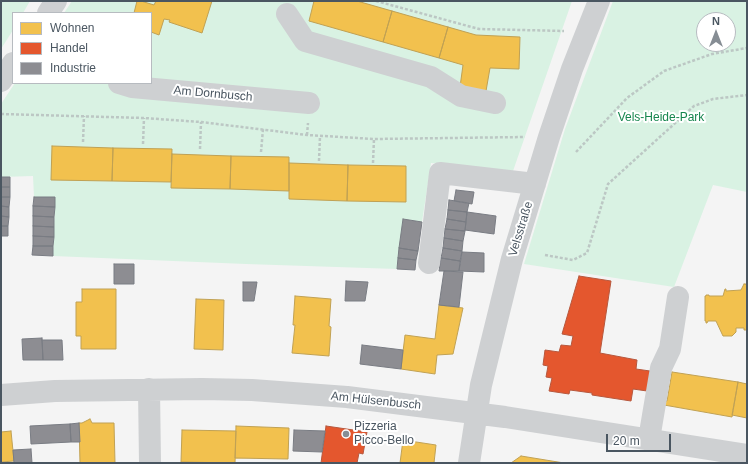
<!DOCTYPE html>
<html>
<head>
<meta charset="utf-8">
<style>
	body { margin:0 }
	#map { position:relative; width:748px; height:464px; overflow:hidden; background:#f4f4f4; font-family:Helvetica,sans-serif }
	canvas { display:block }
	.frame { position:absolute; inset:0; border:2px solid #4a5661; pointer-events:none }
	.legend { position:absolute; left:12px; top:12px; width:140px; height:72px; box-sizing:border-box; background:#fff; border:1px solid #b7bbc0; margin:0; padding:5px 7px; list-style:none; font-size:12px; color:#4a5661 }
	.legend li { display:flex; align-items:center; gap:8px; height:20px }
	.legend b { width:20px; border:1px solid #b7bbc0 }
	.north { position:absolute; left:696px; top:12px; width:40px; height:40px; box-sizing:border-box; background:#fff; border:1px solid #b7bbc0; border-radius:50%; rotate:0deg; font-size:11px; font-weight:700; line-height:16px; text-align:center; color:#4a5661 }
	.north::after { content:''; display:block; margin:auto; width:14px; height:18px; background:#868d94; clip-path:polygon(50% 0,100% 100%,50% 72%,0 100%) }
	.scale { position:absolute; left:606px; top:434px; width:65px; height:18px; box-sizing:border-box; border:2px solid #4a5661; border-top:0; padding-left:5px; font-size:12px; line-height:14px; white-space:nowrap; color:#4a5661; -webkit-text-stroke:3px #fff; paint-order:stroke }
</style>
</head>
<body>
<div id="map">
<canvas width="748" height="464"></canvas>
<div class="frame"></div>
<ul class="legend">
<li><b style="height:11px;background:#f2c14e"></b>Wohnen</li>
<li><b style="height:11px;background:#e4572e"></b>Handel</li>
<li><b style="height:11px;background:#8d8d92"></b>Industrie</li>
</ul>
<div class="north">N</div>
<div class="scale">20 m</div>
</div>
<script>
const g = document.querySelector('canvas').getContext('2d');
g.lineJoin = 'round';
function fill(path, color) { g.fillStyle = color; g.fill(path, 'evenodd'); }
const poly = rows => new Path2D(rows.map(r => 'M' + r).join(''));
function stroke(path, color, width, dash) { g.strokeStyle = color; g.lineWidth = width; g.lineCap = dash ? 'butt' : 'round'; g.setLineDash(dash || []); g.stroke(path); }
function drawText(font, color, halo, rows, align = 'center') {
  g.font = font + ' Helvetica,sans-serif'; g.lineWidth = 4; g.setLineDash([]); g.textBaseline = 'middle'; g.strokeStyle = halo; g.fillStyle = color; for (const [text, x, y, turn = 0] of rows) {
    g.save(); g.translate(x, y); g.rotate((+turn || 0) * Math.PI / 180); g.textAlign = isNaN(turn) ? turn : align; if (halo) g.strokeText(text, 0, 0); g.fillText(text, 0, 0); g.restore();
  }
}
const green = poly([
	[1,1,30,1,23,13,13,13,13,30,1,49],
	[72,1,572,1,513,171,431,163,422,222,403,219,397,269,246,264,53,256,55,197,34,197,33,176,1,177,1,104,15,83,151,83,151,13,64,13],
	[613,1,747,1,747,192,713,185,674,287,524,264,565,129],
	[704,20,728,20,728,44,704,44]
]);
const homes = poly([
	[137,1,141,1,154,5,156,1,212,1,202,33,169,22,170,20,164,19,159,35,151,32,151,13,134,13,137,1],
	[314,1,357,1,392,11,383,42,309,21,314,1],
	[392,11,448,27,439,58,383,42,392,11],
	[448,27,476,35,520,37,519,69,490,68,486,91,460,87,463,65,439,58,448,27],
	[52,146,113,148,112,181,51,180,52,146],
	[113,148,172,149,171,182,112,181,113,148],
	[172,154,231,156,230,189,171,188,172,154],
	[231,156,289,157,289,191,230,189,231,156],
	[289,163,348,165,347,201,289,199,289,163],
	[348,165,406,166,406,202,347,201,348,165],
	[744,284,746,284,746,285,747,285,747,330,744,330,744,328,736,328,736,332,732,336,723,336,716,321,708,321,707,323,706,323,706,321,705,321,705,296,706,296,706,295,709,295,709,296,723,296,725,289,726,289,726,291,741,290,744,284],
	[82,289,116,289,116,349,81,349,81,336,76,336,76,302,82,302,82,289],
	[295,296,331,299,329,326,331,327,329,356,292,353,295,325,293,325,295,296],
	[196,299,224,300,223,350,194,349,196,299],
	[439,305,463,308,453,354,437,355,435,374,401,369,405,335,435,339,439,305],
	[672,372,738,382,732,417,664,405,665,401,667,401,672,372],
	[738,382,747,384,747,418,732,415,738,382],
	[90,419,92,423,114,423,115,463,80,463,79,423,82,423,90,419],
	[236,426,289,428,288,459,235,458,236,426],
	[182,430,236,431,235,463,181,462,182,430],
	[11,431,14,461,1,462,1,432,11,431],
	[403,440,436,445,434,463,400,463,403,440],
	[521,456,564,463,511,463,521,456]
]);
const shops = poly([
	[579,276,611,281,600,353,637,360,636,369,650,371,647,391,633,389,631,401,592,395,592,393,570,390,569,394,549,391,552,378,546,377,548,366,543,365,545,350,559,352,561,345,571,346,573,336,562,334,579,276],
	[326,426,367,432,363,454,359,453,357,463,321,463,326,426]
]);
const industry = poly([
	[1,177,10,177,10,187,1,187,1,177],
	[1,187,10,187,10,197,1,197,1,187],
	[456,190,474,192,472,204,454,201,456,190],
	[1,197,10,197,9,207,1,206,1,197],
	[34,197,55,197,55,207,33,206,34,197],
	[449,200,469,203,467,212,448,210,449,200],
	[1,206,9,207,9,217,1,216,1,206],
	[33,206,55,207,54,217,33,216,33,206],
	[448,210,467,212,466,222,447,219,448,210],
	[467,212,496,216,494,234,465,230,467,212],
	[1,216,9,217,8,226,1,226,1,216],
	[33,216,54,217,54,227,33,226,33,216],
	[403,219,422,222,418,251,399,248,403,219],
	[447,219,466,222,465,231,445,229,447,219],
	[1,226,8,226,8,236,1,236,1,226],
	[33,226,54,227,54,237,33,236,33,226],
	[445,229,465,231,463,241,444,238,445,229],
	[33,236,54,237,53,246,33,246,33,236],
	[444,238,463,241,462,251,443,248,444,238],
	[33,246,53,246,53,256,32,255,33,246],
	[399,248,418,251,416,260,398,258,399,248],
	[443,248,462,251,460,261,441,258,443,248],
	[462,252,484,253,484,272,459,271,462,252],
	[398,258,416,260,415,270,397,269,398,258],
	[441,258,460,261,459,271,439,271,441,258],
	[114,264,134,264,134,284,114,284,114,264],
	[444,271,463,272,459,307,439,305,444,271],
	[346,281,368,282,365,301,345,301,346,281],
	[243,282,257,282,254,301,243,301,243,282],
	[42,338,43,360,23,360,22,339,42,338],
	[42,340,62,340,63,360,43,360,42,340],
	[362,345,403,350,401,369,360,364,362,345],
	[79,423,80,442,71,442,70,424,79,423],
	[70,424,71,442,31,444,30,426,70,424],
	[294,430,325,431,322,452,293,451,294,430],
	[31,449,32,463,14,463,13,450,31,449]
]);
const path = poly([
	[376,1,479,29,564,31],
	[1,114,144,118,201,122,307,135,374,139,525,137],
	[307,135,308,123],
	[83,142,84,116],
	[143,144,144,118],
	[200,149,201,122],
	[261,152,263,129],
	[576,152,627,98,664,71,712,54,747,48],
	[319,161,320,136],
	[373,163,374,139],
	[545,255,573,260,587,253,608,184,694,106,713,99,747,95]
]);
const minor = poly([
	[48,13,56,1],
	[287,14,305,41,431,77,461,96,495,103],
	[1,81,13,63],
	[119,83,132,87,309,103],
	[429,263,440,173,535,184],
	[149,389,150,463],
	[1,395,55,391,202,389,252,390,347,397,505,417,747,455],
	[649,439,661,368,670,349,678,297],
	[469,463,481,385,512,259,549,137,572,69,599,1]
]);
const markers = [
	[346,434,4,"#868d94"]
];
const streetNames = [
	["Am Dornbusch",213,94,5],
	["Velsstraße",521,229,-73],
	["Am Hülsenbusch",376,401,6]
];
const parkNames = [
	["Vels-Heide-Park",661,118]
];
const poiNames = [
	["Pizzeria",354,427],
	["Picco-Bello",354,441]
];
fill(green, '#d9f2e3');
fill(homes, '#f2c14e');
stroke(homes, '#c0a154', 1);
fill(shops, '#e4572e');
stroke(shops, '#b6573d', 1);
fill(industry, '#8d8d92');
stroke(industry, '#797c83', 1);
stroke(path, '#bcc7c4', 2.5, [3, 2]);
stroke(minor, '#ced0d2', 22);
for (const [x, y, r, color] of markers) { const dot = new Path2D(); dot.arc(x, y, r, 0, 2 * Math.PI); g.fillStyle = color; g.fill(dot); stroke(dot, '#fff', 1.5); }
drawText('12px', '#4a5661', '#fff', streetNames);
drawText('12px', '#17864f', '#fff', parkNames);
drawText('12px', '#4a5661', '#fff', poiNames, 'left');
</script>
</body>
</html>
